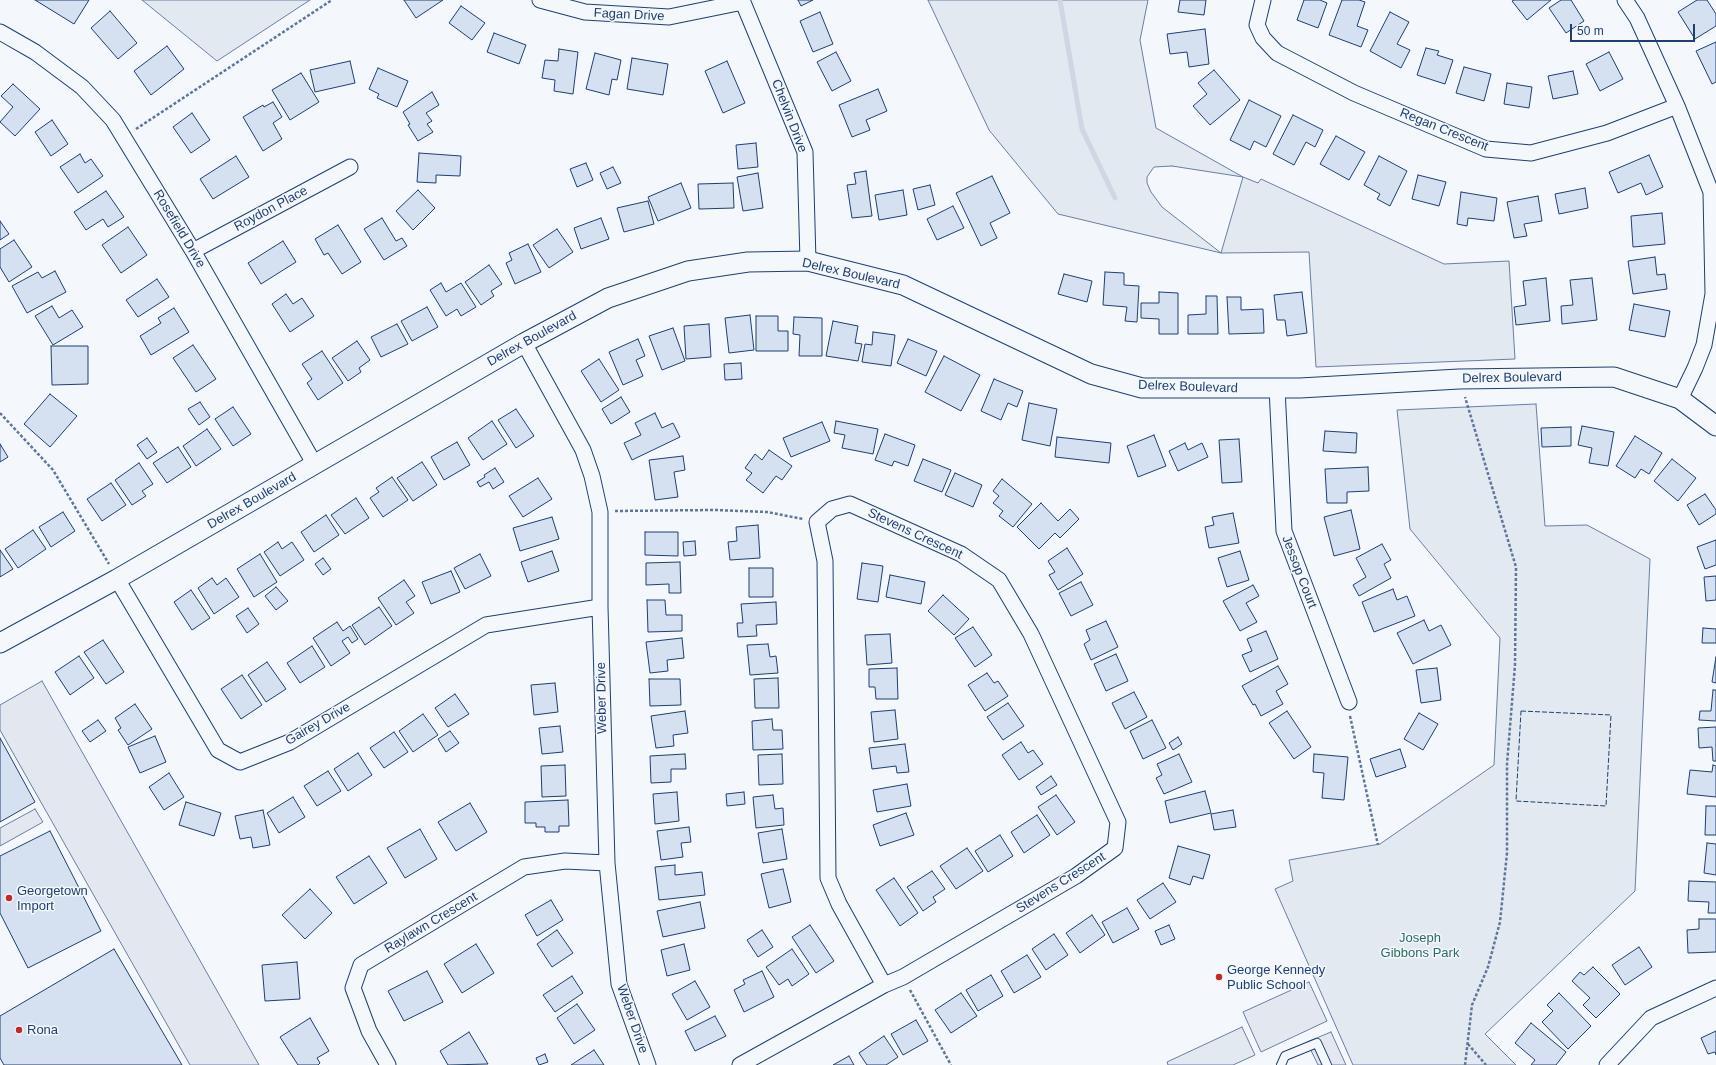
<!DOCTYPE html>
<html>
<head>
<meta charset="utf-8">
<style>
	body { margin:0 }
	#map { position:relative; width:1716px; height:1065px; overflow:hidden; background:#f4f7fb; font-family:Arial,sans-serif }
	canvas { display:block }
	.scale { position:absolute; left:1570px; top:24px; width:125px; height:18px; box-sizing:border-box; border:2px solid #1d3f73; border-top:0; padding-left:5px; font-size:12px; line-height:14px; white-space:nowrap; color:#1d3f73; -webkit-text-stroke:3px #f4f7fb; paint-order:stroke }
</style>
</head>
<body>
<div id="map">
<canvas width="1716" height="1065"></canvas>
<div class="scale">50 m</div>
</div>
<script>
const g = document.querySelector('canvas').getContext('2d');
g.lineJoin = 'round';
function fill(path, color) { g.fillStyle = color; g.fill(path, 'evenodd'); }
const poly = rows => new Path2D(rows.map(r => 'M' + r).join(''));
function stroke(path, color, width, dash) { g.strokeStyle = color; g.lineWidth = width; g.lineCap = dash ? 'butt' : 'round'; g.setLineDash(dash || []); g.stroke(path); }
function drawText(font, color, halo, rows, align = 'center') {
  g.font = font + ' Arial,sans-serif'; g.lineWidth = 3; g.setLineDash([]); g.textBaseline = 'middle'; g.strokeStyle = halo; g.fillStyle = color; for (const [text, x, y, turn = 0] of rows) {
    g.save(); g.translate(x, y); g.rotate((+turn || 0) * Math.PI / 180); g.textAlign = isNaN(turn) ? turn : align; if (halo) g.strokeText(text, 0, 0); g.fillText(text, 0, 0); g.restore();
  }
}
const green = poly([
	[142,0,310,0,217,61,142,0],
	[928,0,1148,0,1140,40,1156,128,1243,177,1258,183,1261,179,1444,264,1509,261,1515,359,1316,367,1309,252,1221,253,1058,214,989,130,928,0],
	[1172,166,1243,177,1221,253,1162,207,1151,192,1147,183,1147,177,1154,167,1172,166],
	[1536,404,1545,526,1587,525,1650,559,1635,891,1485,1034,1516,1065,1353,1065,1275,889,1293,881,1289,860,1380,844,1494,765,1500,638,1410,529,1397,410,1536,404],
	[1242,1027,1255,1055,1233,1065,1168,1065,1167,1062,1242,1027]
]);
const parking = poly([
	[42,681,259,1065,190,1065,0,730,0,705,42,681],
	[35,809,43,822,0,846,0,828,35,809],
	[1309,982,1327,1021,1261,1052,1243,1012,1309,982],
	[1331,1032,1346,1065,1318,1065,1307,1042,1331,1032]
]);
const stream = poly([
	[1060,0,1082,129,1115,198]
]);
const building = poly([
	[35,0,89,0,74,24,35,0],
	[404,0,443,0,416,18,404,0],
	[798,0,813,0,801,6,798,0],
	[1180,0,1206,0,1204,15,1178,12,1180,0],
	[1304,0,1320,0,1327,3,1318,28,1297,20,1304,0],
	[1342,0,1359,0,1365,2,1357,26,1368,30,1361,47,1329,35,1342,0],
	[1514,0,1551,0,1527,20,1512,1,1514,0],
	[1561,0,1571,0,1584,21,1566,33,1549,8,1561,0],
	[1697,0,1707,0,1716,14,1716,26,1695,39,1678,12,1697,0],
	[461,6,485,23,472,40,449,23,461,6],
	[110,11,137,43,118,59,91,28,110,11],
	[820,12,833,44,813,52,800,21,820,12],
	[1390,12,1409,22,1397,44,1410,50,1401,68,1370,51,1390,12],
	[1205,29,1209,64,1189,67,1187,52,1170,54,1167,34,1205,29],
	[494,33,526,45,519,64,487,52,494,33],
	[1716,42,1716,82,1712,84,1696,51,1716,42],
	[167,46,184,69,151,95,134,71,167,46],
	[1426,48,1439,51,1437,55,1453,60,1445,84,1417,75,1426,48],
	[559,49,578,52,573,94,554,91,555,80,542,78,545,60,558,61,559,49],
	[836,52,851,81,832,91,817,62,836,52],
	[1609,52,1623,79,1600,91,1586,64,1609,52],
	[595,53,621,60,617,80,612,79,609,95,586,89,595,53],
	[632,58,668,64,663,95,627,89,632,58],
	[350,61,355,83,315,92,310,70,350,61],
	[727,61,745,103,723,113,705,71,727,61],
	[1464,67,1491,74,1484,101,1456,93,1464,67],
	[378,68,408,81,397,107,377,98,379,94,369,89,378,68],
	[1214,70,1240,100,1210,125,1193,106,1207,94,1198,83,1214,70],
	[1573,71,1578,94,1553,99,1548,76,1573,71],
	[301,73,319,102,290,120,272,90,301,73],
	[1507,83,1532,87,1529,108,1504,104,1507,83],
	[13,84,40,109,15,136,0,122,13,107,1,96,13,84],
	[878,89,887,111,866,120,870,130,852,137,839,105,878,89],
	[432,92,439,105,426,113,432,121,427,124,433,132,418,141,408,125,410,124,403,112,432,92],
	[1249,100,1281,116,1266,147,1254,141,1250,150,1230,140,1249,100],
	[273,102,282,117,273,123,282,139,263,151,243,117,263,105,264,107,273,102],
	[192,113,210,140,191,153,173,127,192,113],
	[1293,115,1323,130,1315,147,1306,142,1294,165,1273,154,1293,115],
	[52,120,68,144,51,156,35,132,52,120],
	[1336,136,1365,152,1349,180,1320,164,1336,136],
	[756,143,758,167,738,169,736,145,756,143],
	[419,153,461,156,460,176,436,175,436,183,417,182,419,153],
	[80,154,85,163,91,159,103,176,78,193,60,167,80,154],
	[1649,155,1663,187,1646,195,1641,183,1618,193,1609,172,1649,155],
	[236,156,249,177,213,199,200,179,236,156],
	[1379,156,1407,171,1390,206,1377,199,1380,194,1364,185,1379,156],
	[586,163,593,180,577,187,570,169,586,163],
	[613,167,621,183,607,189,600,173,613,167],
	[866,171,872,216,852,218,847,185,856,184,854,173,866,171],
	[758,173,763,208,743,211,737,177,758,173],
	[1418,175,1446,182,1439,206,1412,199,1418,175],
	[992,176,1010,213,990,223,997,238,981,246,956,193,992,176],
	[681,183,691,208,658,221,648,197,681,183],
	[733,183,734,208,699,209,698,184,733,183],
	[930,185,935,205,918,210,913,189,930,185],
	[1585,188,1588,208,1559,214,1555,194,1585,188],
	[418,190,435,208,413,230,396,211,418,190],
	[903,190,907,215,879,220,875,195,903,190],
	[106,191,124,217,108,227,103,219,86,230,74,212,106,191],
	[1461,192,1497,198,1494,221,1468,218,1467,226,1457,224,1461,192],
	[1538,196,1542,221,1524,224,1527,236,1514,238,1507,202,1538,196],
	[648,201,654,224,624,232,617,208,648,201],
	[953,206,964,228,937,240,927,219,953,206],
	[1662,213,1665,244,1633,247,1631,216,1662,213],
	[382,218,396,241,402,238,407,246,384,260,364,229,382,218],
	[601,218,609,239,581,249,574,228,601,218],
	[0,221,9,234,0,240,0,221],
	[338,225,361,262,342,274,328,253,324,255,315,239,338,225],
	[128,227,147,255,121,273,102,245,128,227],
	[557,229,573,252,549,268,533,245,557,229],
	[14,240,32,267,9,282,0,267,0,249,14,240],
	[283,241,296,262,261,284,248,263,283,241],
	[528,244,541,272,515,284,506,263,512,260,509,253,528,244],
	[1655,257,1657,275,1665,274,1667,289,1633,294,1628,261,1655,257],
	[489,265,502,284,491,291,494,296,481,305,465,282,489,265],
	[55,271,66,292,27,313,12,286,38,272,42,278,55,271],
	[1105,272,1124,273,1124,285,1139,286,1137,322,1125,321,1127,307,1103,305,1105,272],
	[1064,274,1092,281,1087,302,1058,294,1064,274],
	[1546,278,1550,321,1516,325,1514,307,1526,305,1523,281,1546,278],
	[1592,278,1597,320,1562,324,1561,306,1573,305,1570,280,1592,278],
	[157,279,169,297,138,317,126,300,157,279],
	[441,283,446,292,461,283,476,307,461,316,457,309,446,316,430,290,441,283],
	[1159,292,1178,293,1178,334,1159,334,1159,319,1141,318,1141,303,1159,303,1159,292],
	[1302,292,1307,333,1287,336,1285,320,1277,320,1274,295,1302,292],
	[286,294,293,304,302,298,314,316,290,332,272,304,286,294],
	[1206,296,1217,296,1218,334,1188,334,1188,315,1206,314,1206,296],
	[1227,297,1241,297,1241,310,1263,309,1264,333,1229,334,1227,297],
	[1634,304,1670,311,1665,337,1629,330,1634,304],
	[52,306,59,318,72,310,83,327,53,345,35,316,52,306],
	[427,307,438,327,412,341,401,321,427,307],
	[174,308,189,332,151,355,140,336,161,323,158,318,174,308],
	[750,315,754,350,729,353,725,318,750,315],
	[756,316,778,316,778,331,788,331,788,351,756,351,756,316],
	[794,317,822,318,822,356,799,356,800,335,793,334,794,317],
	[833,321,858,326,855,343,862,344,858,361,826,356,833,321],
	[397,324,408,344,381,357,371,337,397,324],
	[709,324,711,357,686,359,684,326,709,324],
	[673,328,685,361,662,370,649,336,673,328],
	[873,332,895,335,891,366,862,362,865,344,872,345,873,332],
	[638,339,645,356,636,360,643,376,623,385,609,352,638,339],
	[908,339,937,351,926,376,897,363,908,339],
	[357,341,370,360,359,368,361,372,348,381,332,358,357,341],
	[193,345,216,379,196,392,173,358,193,345],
	[51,346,88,346,88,384,52,385,51,346],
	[322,351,343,383,318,400,307,383,312,379,302,364,322,351],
	[944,356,980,375,961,411,925,392,944,356],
	[599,359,619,390,601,402,581,371,599,359],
	[741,363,742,379,725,380,724,364,741,363],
	[994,379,1023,391,1017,407,1008,403,1001,420,981,411,994,379],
	[50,394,77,416,50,447,24,424,50,394],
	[621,397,630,412,611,424,602,409,621,397],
	[200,402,210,417,199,425,188,409,200,402],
	[1029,403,1057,409,1050,446,1022,440,1029,403],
	[233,407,251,434,233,446,215,419,233,407],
	[516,409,534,436,516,448,498,420,516,409],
	[655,413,662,428,673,423,680,437,632,460,624,443,641,435,635,423,655,413],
	[492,421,507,444,483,460,468,438,492,421],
	[836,421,878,429,873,454,842,448,845,435,834,433,836,421],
	[822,422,830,441,791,457,783,438,822,422],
	[1582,426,1614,432,1608,466,1589,463,1592,448,1578,445,1582,426],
	[1571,427,1571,446,1542,447,1541,428,1571,427],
	[207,429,221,449,196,466,183,446,207,429],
	[1325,431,1357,433,1356,453,1323,451,1325,431],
	[885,434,915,445,908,466,894,461,892,466,875,460,885,434],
	[1154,435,1166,466,1138,477,1127,446,1154,435],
	[1635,436,1662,453,1649,474,1641,469,1635,478,1616,466,1635,436],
	[1057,437,1111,443,1109,463,1055,457,1057,437],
	[147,438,157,452,147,459,137,445,147,438],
	[1239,439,1242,482,1222,483,1219,440,1239,439],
	[457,442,470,465,444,480,431,457,457,442],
	[1185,443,1188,450,1202,443,1208,457,1178,471,1169,451,1185,443],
	[0,444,8,457,0,462,0,444],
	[178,447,191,467,167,483,153,463,178,447],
	[769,450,792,466,782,480,776,476,763,493,746,480,752,473,745,468,755,454,762,460,769,450],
	[683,456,685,470,674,472,678,497,655,500,649,460,683,456],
	[923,459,951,470,942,492,914,481,923,459],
	[1672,459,1696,478,1678,501,1654,481,1672,459],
	[422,462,437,485,413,501,397,478,422,462],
	[139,463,153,484,142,491,146,496,132,505,115,480,139,463],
	[1368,467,1369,491,1347,492,1347,503,1327,503,1325,469,1368,467],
	[495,468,504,482,493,489,489,482,480,487,477,482,485,477,484,475,495,468],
	[955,473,982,485,973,507,945,495,955,473],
	[392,477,408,500,383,517,370,498,379,492,376,488,392,477],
	[538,478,552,499,523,517,509,496,538,478],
	[1002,479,1032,504,1013,527,999,516,1003,511,993,503,999,496,993,491,1002,479],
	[111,483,126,505,102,521,87,499,111,483],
	[1705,494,1716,510,1716,514,1699,525,1687,505,1705,494],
	[356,498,369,518,345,534,331,515,356,498],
	[1041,503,1058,521,1070,509,1079,519,1060,538,1055,533,1039,549,1017,527,1041,503],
	[1351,510,1360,549,1334,556,1324,517,1351,510],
	[63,512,75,531,51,547,39,527,63,512],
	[1233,513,1239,543,1209,548,1205,527,1214,525,1212,517,1233,513],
	[326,515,339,535,314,552,301,532,326,515],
	[552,517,559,539,520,551,513,528,552,517],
	[758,525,760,558,730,560,728,542,737,541,736,527,758,525],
	[33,530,46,549,18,568,5,549,33,530],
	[645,532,678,532,678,556,645,555,645,532],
	[1716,540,1716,565,1705,569,1697,547,1716,540],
	[695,541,696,555,684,556,683,542,695,541],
	[278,542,282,549,292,542,304,560,280,576,264,552,278,542],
	[1382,544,1391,560,1384,564,1391,578,1359,596,1353,585,1366,577,1356,558,1382,544],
	[1067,548,1083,574,1058,590,1049,575,1055,572,1048,561,1067,548],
	[0,550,13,569,0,577,0,550],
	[552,551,559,571,528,582,521,562,552,551],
	[1240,551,1249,580,1227,587,1218,558,1240,551],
	[260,554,277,582,254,597,237,569,260,554],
	[480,554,491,576,465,589,454,568,480,554],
	[323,558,331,569,323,575,315,564,323,558],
	[680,562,681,593,669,593,669,584,646,585,646,563,680,562],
	[862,563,883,566,878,602,857,599,862,563],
	[749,568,773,568,773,597,749,597,749,568],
	[451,571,460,592,431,604,422,582,451,571],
	[890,575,925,582,921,604,886,597,890,575],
	[1716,576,1716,600,1706,601,1704,577,1716,576],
	[212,578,217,585,226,578,239,597,214,614,198,588,212,578],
	[404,580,415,596,406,602,414,613,396,625,378,598,404,580],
	[1081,582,1093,605,1071,616,1059,593,1081,582],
	[1253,585,1259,596,1246,603,1257,622,1240,631,1223,601,1253,585],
	[276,587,288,601,276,610,265,596,276,587],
	[1393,589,1397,600,1407,596,1415,616,1374,632,1362,602,1393,589],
	[191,590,210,618,192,630,174,602,191,590],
	[943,595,969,619,954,635,928,611,943,595],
	[647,600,665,600,666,615,682,615,682,631,648,632,647,600],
	[776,602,777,624,756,625,757,636,738,637,737,623,743,623,741,604,776,602],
	[379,607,392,626,365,645,352,625,379,607],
	[248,608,259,624,247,633,236,616,248,608],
	[1424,620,1429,631,1441,625,1451,645,1413,664,1397,633,1424,620],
	[1106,621,1118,647,1091,660,1084,644,1090,640,1086,630,1106,621],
	[337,622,343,631,350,626,358,639,352,643,348,637,342,641,350,653,331,666,313,638,337,622],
	[973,627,992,655,975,667,955,638,973,627],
	[1703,628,1716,629,1716,643,1702,643,1703,628],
	[1266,631,1278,659,1250,672,1242,655,1252,651,1247,639,1266,631],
	[890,634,892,663,867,665,865,635,890,634],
	[682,638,684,658,667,660,668,671,650,673,646,642,682,638],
	[103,640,124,672,106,684,84,652,103,640],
	[768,644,770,657,776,656,778,673,750,675,747,645,768,644],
	[312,646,325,667,300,683,287,663,312,646],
	[1116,654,1128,681,1106,691,1094,664,1116,654],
	[79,656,94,678,70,695,55,672,79,656],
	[1716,657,1716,683,1712,682,1716,657],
	[267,662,286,689,266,702,248,675,267,662],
	[1278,666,1288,684,1276,691,1283,704,1261,716,1255,704,1253,705,1242,686,1278,666],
	[897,668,898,699,876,699,875,687,869,687,869,669,897,668],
	[1437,668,1441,700,1421,703,1416,670,1437,668],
	[987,673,994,683,998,681,1008,696,985,711,968,685,987,673],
	[242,675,262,705,241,719,221,689,242,675],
	[778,678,779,708,755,708,754,679,778,678],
	[649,679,680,679,681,705,650,706,649,679],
	[555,683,558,712,534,715,531,685,555,683],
	[1713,690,1716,690,1716,721,1699,720,1700,711,1711,711,1713,690],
	[1134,692,1147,717,1125,729,1112,703,1134,692],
	[455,694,469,714,448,727,435,708,455,694],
	[1008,703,1024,726,1003,740,987,717,1008,703],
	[135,704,152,729,128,745,118,730,121,728,115,718,135,704],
	[895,710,898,739,874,742,871,712,895,710],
	[685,711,688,733,673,735,674,746,656,748,651,716,685,711],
	[1287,711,1311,747,1294,759,1269,723,1287,711],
	[1419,713,1438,724,1423,750,1404,739,1419,713],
	[423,714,438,735,413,752,399,731,423,714],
	[772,719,773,730,782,730,783,749,753,750,752,721,772,719],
	[98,720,106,731,90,742,82,731,98,720],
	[1152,720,1166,748,1143,759,1130,731,1152,720],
	[560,726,563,752,542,754,539,728,560,726],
	[1716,727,1716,761,1713,761,1712,747,1699,748,1698,728,1716,727],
	[450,731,459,743,446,752,438,739,450,731],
	[394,732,408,752,384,768,370,748,394,732],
	[155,736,166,762,140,773,128,747,155,736],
	[1178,737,1182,744,1173,750,1169,743,1178,737],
	[0,738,35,802,0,822,0,738],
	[1021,742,1028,753,1033,750,1043,764,1019,780,1002,755,1021,742],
	[905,744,909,772,897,773,896,766,872,769,869,748,905,744],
	[1400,749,1406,767,1376,777,1370,759,1400,749],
	[358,753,372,775,348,791,334,769,358,753],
	[685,754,686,769,671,769,671,782,651,783,650,756,685,754],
	[782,754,783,784,759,785,758,755,782,754],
	[1179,754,1192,782,1164,794,1156,778,1162,775,1157,764,1179,754],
	[1314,754,1348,757,1344,800,1322,798,1324,773,1313,772,1314,754],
	[565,765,566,796,542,797,541,766,565,765],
	[1713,765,1716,766,1716,797,1687,794,1690,770,1712,772,1713,765],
	[328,771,341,791,317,806,304,786,328,771],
	[169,773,184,797,164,810,149,787,169,773],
	[1051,776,1057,785,1041,795,1036,787,1051,776],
	[907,784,911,806,877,812,873,790,907,784],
	[1205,791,1211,813,1170,823,1165,801,1205,791],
	[677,792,679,821,655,824,653,794,677,792],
	[744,792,745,804,727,806,726,794,744,792],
	[773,795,775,809,783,808,784,825,756,828,753,797,773,795],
	[1056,795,1075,822,1057,835,1038,807,1056,795],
	[293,797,305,817,279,833,267,813,293,797],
	[568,800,569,826,559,826,559,832,545,832,545,827,536,827,536,823,525,823,525,802,568,800],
	[186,802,221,813,214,836,179,825,186,802],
	[470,803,487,832,456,851,438,822,470,803],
	[1706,806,1716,806,1716,835,1705,835,1706,806],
	[263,810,270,845,253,848,251,837,240,839,235,816,263,810],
	[1233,810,1236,827,1214,830,1211,814,1233,810],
	[906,813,914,835,880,846,873,825,906,813],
	[1037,815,1050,835,1024,853,1011,832,1037,815],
	[689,827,691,842,681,843,683,857,661,860,657,831,689,827],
	[420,829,437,859,405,878,387,848,420,829],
	[782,829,787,859,763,863,758,833,782,829],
	[50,831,101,931,28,968,0,913,0,856,50,831],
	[1000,835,1013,856,988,872,975,851,1000,835],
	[1707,843,1716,844,1716,875,1704,873,1707,843],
	[1178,846,1210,855,1203,879,1193,876,1190,885,1169,878,1178,846],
	[967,848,983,871,956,889,940,866,967,848],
	[369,856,387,883,354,904,336,877,369,856],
	[675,865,675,875,702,872,705,895,659,900,655,867,675,865],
	[783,869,791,902,769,908,761,874,783,869],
	[932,871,945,889,933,897,936,902,923,911,907,887,932,871],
	[894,878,918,913,900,926,876,890,894,878],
	[1689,881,1716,882,1716,913,1708,913,1709,902,1688,901,1689,881],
	[1163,883,1176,902,1150,919,1137,900,1163,883],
	[310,889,332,913,305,939,282,915,310,889],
	[551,900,563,920,537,936,525,915,551,900],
	[700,902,705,928,663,937,657,911,700,902],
	[1127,908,1139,929,1113,943,1102,922,1127,908],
	[1092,915,1105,935,1080,953,1066,933,1092,915],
	[1699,919,1716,919,1716,952,1688,953,1687,930,1699,929,1699,919],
	[810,925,834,961,816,973,792,937,810,925],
	[1169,925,1175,939,1161,945,1155,931,1169,925],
	[557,930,573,953,552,967,537,944,557,930],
	[762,930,773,947,758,957,747,940,762,930],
	[1054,934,1068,955,1046,970,1032,949,1054,934],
	[476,944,494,973,462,993,444,964,476,944],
	[684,944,690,970,667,976,661,950,684,944],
	[1639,947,1652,967,1625,985,1612,965,1639,947],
	[114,949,182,1065,4,1065,0,1058,0,1016,114,949],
	[792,949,809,974,792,986,788,979,779,985,766,967,792,949],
	[1027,955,1041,977,1014,993,1001,971,1027,955],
	[297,962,300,999,265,1001,262,965,297,962],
	[1593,967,1620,994,1596,1018,1583,1005,1590,998,1572,981,1580,972,1584,975,1593,967],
	[427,971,443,1002,404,1021,388,991,427,971],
	[762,971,774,997,744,1012,734,990,745,984,743,980,762,971],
	[991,975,1003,996,978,1011,966,990,991,975],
	[572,976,583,993,555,1012,543,995,572,976],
	[695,981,710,1007,687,1020,672,994,695,981],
	[961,993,977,1016,951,1033,935,1010,961,993],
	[1559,993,1591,1026,1568,1049,1542,1022,1553,1011,1547,1005,1559,993],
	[577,1004,595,1030,574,1044,557,1018,577,1004],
	[715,1016,726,1036,695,1051,685,1031,715,1016],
	[310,1018,329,1051,317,1058,320,1063,318,1065,298,1065,280,1037,310,1018],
	[916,1020,928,1041,903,1055,891,1034,916,1020],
	[1531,1023,1566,1052,1556,1065,1531,1065,1535,1060,1515,1043,1531,1023],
	[1716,1031,1716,1055,1715,1052,1708,1054,1701,1038,1716,1031],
	[469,1032,488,1064,448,1065,440,1051,469,1032],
	[884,1036,898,1057,886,1065,867,1065,859,1053,884,1036],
	[594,1050,604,1065,571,1065,594,1050],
	[545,1054,548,1062,539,1065,536,1058,545,1054],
	[849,1056,854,1065,833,1065,849,1056]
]);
const path = poly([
	[136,129,332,0],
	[0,413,53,470,109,564],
	[615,511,715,510,767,512,803,519],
	[1350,716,1378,845],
	[910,990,951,1065],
	[1468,1044,1486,1065],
	[1465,1065,1472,1005,1488,967,1500,922,1507,853,1507,764,1515,665,1516,567,1465,397]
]);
const service = poly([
	[1281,1065,1285,1056,1317,1043,1327,1065]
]);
const minor = poly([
	[540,0,585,12,669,17,743,2],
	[742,0,805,152,808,261],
	[1263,0,1257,25,1263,38,1277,53,1354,93,1486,149,1531,153,1607,133,1677,106],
	[1625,0,1637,18,1677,106,1711,192,1713,294,1704,345,1695,368,1680,399],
	[0,32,35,52,82,87,113,120,193,251,315,465],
	[193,251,350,167],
	[524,343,583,450,592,476,600,512,600,607,607,863,619,984,648,1065],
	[1277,388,1284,531,1349,702],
	[117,579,218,750,240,762,290,742,486,625,600,607],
	[388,1065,369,1031,353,988,361,965,524,867,565,861,607,863],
	[740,1065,884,985,903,977,1076,876,1115,848,1118,822,1031,634,999,580,961,554,850,504,832,509,817,522,825,561,828,878,839,904,884,985],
	[1607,1065,1651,1018,1716,988]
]);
const tertiary = poly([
	[0,643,117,579,524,343,608,298,688,271,748,262,808,261,903,285,1091,374,1142,388,1300,388,1459,379,1614,377,1680,399,1716,426]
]);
const fence = poly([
	[1521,711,1611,715,1606,806,1516,801,1521,711]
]);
const markers = [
	[9,898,4,"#c62828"],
	[1219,977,4,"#c62828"],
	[19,1030,4,"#c62828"]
];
const streetNames = [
	["Fagan Drive",629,15,3],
	["Chelvin Drive",789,116,69],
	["Regan Crescent",1444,130,22],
	["Roydon Place",271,209,-28],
	["Rosefield Drive",179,229,59],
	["Delrex Boulevard",851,274,13],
	["Delrex Boulevard",532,339,-29],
	["Delrex Boulevard",1512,378,-1],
	["Delrex Boulevard",1188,387,2],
	["Delrex Boulevard",252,501,-30],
	["Stevens Crescent",915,534,25],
	["Jessop Court",1299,572,69],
	["Weber Drive",602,698,-91],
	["Gairey Drive",318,724,-30],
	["Stevens Crescent",1061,883,-32],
	["Raylawn Crescent",431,923,-31],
	["Weber Drive",632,1019,71]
];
const poiNames = [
	["Georgetown",17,891],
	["Import",17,906],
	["George Kennedy",1227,970],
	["Public School",1227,985],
	["Rona",27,1030]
];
const parkNames = [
	["Joseph",1420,938],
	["Gibbons Park",1420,953]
];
fill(green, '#e3e9f0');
stroke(green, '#687fa3', 1);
fill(parking, '#e3e8f0');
stroke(parking, '#687fa3', 1);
stroke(stream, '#cfd7e4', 5);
fill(building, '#d5e0f0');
stroke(building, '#1d3f73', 1);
stroke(service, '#1d3f73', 10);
stroke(minor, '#1d3f73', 17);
stroke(tertiary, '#1d3f73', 21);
stroke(path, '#5e769c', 2.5, [3, 2]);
stroke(service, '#f4f7fb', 8);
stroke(minor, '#f4f7fb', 15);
stroke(tertiary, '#f4f7fb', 19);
stroke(fence, '#1d3f73', 1, [5, 2]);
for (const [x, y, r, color] of markers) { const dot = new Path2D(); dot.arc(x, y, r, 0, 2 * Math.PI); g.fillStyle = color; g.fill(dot); stroke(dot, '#f4f7fb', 1.5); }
drawText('13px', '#1d3f73', '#f4f7fb', streetNames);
drawText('13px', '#1d3f73', '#f4f7fb', poiNames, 'left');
drawText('13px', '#2c6c60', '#f4f7fb', parkNames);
</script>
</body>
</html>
